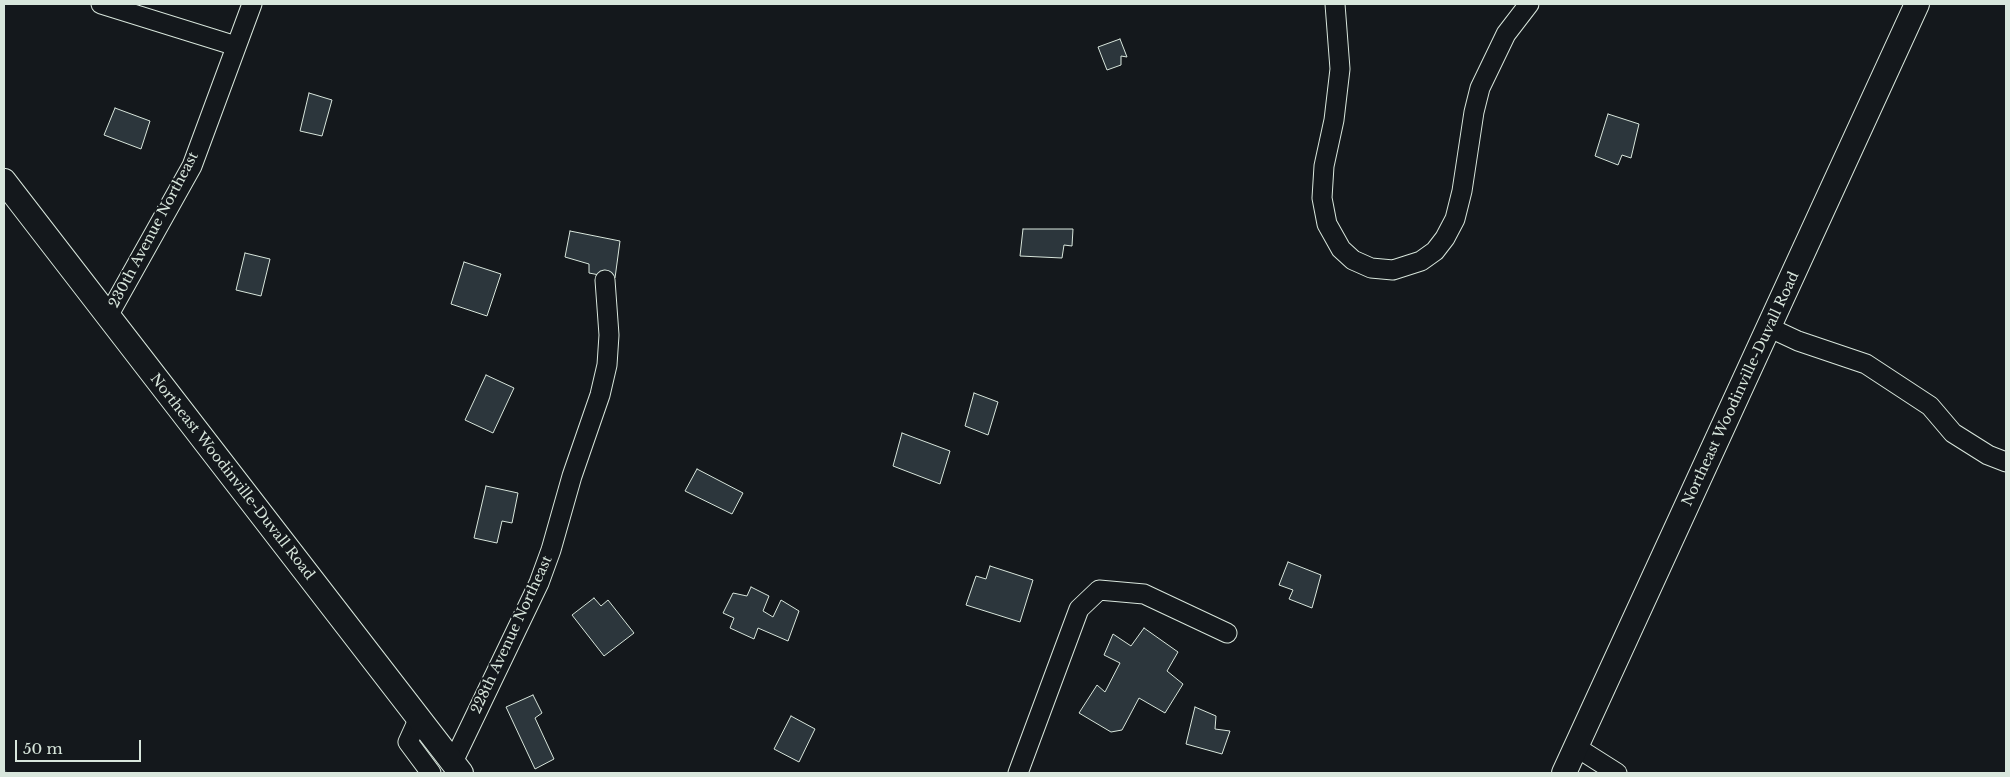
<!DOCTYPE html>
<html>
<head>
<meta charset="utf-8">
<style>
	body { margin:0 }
	#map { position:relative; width:2010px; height:777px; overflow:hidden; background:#14181c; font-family:"Libre Baskerville",serif }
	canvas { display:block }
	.frame { position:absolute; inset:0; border:5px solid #d8e6dc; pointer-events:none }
	.scale { position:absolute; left:15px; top:740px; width:126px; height:22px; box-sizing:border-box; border:2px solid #d8e6dc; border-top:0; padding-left:6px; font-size:15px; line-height:18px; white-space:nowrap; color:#d8e6dc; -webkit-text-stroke:4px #14181c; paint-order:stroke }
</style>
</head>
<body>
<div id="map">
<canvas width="2010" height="777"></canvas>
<div class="frame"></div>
<div class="scale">50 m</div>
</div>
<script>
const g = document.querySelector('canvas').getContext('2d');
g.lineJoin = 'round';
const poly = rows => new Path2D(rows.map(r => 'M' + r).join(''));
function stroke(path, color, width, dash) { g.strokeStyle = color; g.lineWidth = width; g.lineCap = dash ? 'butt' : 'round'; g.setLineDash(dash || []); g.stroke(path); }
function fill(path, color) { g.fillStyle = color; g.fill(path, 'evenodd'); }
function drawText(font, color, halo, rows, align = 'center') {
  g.font = font + ' "Libre Baskerville",serif'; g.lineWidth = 4; g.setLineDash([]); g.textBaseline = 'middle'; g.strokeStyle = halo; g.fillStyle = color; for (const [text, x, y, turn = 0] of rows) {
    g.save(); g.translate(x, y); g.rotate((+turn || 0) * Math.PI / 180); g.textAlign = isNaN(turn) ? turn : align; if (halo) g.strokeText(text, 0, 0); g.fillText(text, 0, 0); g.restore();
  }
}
const stream = poly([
	[4,772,4,773]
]);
const building = poly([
	[1120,39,1127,57,1121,56,1121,65,1107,70,1098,47,1120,39],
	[309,93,332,100,322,136,300,131,309,93],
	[115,108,150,121,141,149,104,135,115,108],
	[1608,114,1639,124,1631,158,1622,155,1618,165,1595,156,1608,114],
	[1023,229,1073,229,1072,246,1064,245,1062,258,1020,256,1023,229],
	[570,231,620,241,615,278,589,273,589,264,565,257,570,231],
	[245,253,270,259,261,296,236,290,245,253],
	[464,262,501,274,487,316,451,304,464,262],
	[486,375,514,388,493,433,465,420,486,375],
	[974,393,998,402,988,435,965,426,974,393],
	[902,433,950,451,940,484,893,466,902,433],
	[697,469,743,493,732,514,685,491,697,469],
	[486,486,518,493,512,523,502,521,497,543,474,538,486,486],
	[1288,562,1321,575,1312,608,1289,599,1293,590,1279,585,1288,562],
	[990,566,1033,580,1020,622,966,605,976,576,986,579,990,566],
	[751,587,769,596,763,611,773,617,781,600,799,611,788,641,758,628,754,639,730,628,734,618,723,613,733,593,747,596,751,587],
	[594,598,601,606,608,600,634,633,604,656,572,615,594,598],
	[1144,628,1178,652,1167,671,1183,684,1165,713,1139,698,1122,730,1111,732,1079,713,1097,685,1105,692,1120,663,1104,655,1113,634,1131,646,1144,628],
	[533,695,542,713,535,718,554,759,535,769,506,707,533,695],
	[1195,707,1216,716,1215,729,1230,731,1222,754,1186,744,1195,707],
	[791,716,815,729,799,762,774,749,791,716]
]);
const minor = poly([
	[101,4,236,46],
	[1335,4,1340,69,1334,120,1324,166,1322,198,1327,224,1341,249,1353,260,1371,268,1393,270,1421,261,1435,251,1445,238,1455,219,1462,191,1474,112,1480,88,1506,34,1529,4],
	[108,316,192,166,252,4],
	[1768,327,1798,341,1866,364,1930,406,1953,433,1988,455,2006,462],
	[418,720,408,742,431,773],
	[1576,747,1617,773],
	[453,762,539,583,551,550,572,476,600,395,607,365,609,335,605,280],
	[1018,773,1079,609,1099,590,1144,594,1227,633]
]);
const major = poly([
	[4,181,461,773],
	[1564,773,1917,4]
]);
const streetNames = [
	["230th Avenue Northeast",154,230,-62],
	["Northeast Woodinville-Duvall Road",1741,389,-65],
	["Northeast Woodinville-Duvall Road",232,477,52],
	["228th Avenue Northeast",512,635,-65]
];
stroke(stream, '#363b3e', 5);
fill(building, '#2c363c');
stroke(building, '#d8e6dc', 1);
stroke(minor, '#d8e6dc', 21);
stroke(major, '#d8e6dc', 26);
stroke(minor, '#14181c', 19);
stroke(major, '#14181c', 24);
drawText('14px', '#d8e6dc', '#14181c', streetNames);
</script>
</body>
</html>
